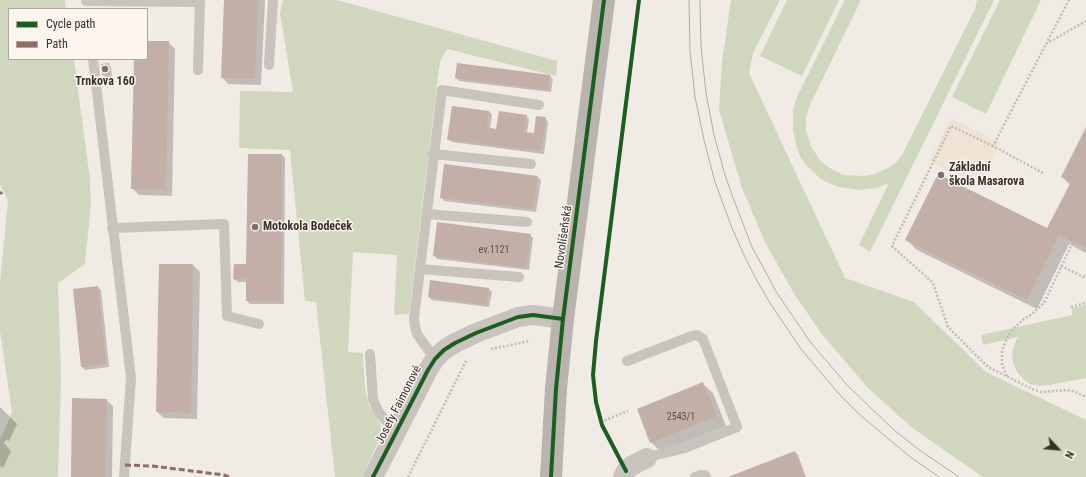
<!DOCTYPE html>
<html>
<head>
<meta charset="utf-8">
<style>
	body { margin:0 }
	#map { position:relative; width:1086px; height:477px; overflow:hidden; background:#f0ebe5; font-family:"Roboto Condensed",sans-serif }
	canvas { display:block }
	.legend { position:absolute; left:8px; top:8px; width:140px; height:52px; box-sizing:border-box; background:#fbf5ee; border:1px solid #aea6a0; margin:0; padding:5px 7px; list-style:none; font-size:12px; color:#3b302b }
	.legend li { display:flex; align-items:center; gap:8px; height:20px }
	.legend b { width:20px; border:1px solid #aea6a0 }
	.north { position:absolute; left:1038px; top:429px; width:40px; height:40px; -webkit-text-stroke:3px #fbf5ee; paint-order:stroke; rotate:116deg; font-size:11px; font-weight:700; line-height:16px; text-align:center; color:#3b302b }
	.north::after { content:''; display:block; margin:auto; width:14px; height:18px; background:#3b302b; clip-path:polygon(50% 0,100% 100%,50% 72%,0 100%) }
</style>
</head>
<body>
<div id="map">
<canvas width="1086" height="477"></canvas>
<ul class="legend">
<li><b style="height:5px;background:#1b5e20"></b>Cycle path</li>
<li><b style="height:5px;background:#8d6e63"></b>Path</li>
</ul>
<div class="north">N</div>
</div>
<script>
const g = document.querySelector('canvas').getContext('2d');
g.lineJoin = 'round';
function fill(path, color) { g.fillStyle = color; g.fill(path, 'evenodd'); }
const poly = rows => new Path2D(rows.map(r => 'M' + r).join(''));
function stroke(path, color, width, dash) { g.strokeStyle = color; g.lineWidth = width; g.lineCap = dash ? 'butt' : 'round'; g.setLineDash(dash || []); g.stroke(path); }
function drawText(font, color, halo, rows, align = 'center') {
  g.font = font + ' "Roboto Condensed",sans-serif'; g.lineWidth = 3; g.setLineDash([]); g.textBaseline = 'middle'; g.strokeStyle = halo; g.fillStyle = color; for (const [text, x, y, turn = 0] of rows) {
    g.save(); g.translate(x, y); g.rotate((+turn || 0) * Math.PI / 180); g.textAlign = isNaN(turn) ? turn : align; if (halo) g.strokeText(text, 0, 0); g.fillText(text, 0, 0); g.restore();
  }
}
const green = poly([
	[0,0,65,0,66,9,9,9,9,59,74,59,90,180,91,204,85,264,58,283,61,379,58,477,0,477,0,440,12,412,0,331,0,282,8,201,0,184],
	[283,0,337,0,557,61,556,76,447,49,440,61,409,314,394,315,397,255,353,252,348,352,363,353,365,389,369,405,378,419,381,427,380,438,362,477,335,477,316,302,305,301,290,150,239,148,240,91,293,92,280,13],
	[731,0,780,0,753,53,749,73,845,278,914,302,986,372,1086,420,1086,477,983,477,911,427,867,387,821,333,793,292,765,242,742,188,719,110,722,62],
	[787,0,839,0,802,76,760,56],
	[845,0,861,0,809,107,806,117,806,131,811,146,819,159,824,164,833,170,844,175,864,176,875,174,886,169,896,163,902,155,975,9,977,0,994,0,870,252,859,245,889,183,876,188,859,190,839,187,822,180,807,166,801,158,798,152,793,131,793,110,796,99],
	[1000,0,1041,0,986,114,952,97],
	[1086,305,1086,378,1049,385,1039,386,1030,384,1023,379,1017,372,1013,363,1012,354,1014,345,1018,337,983,345,981,335,1072,315,1072,308]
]);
const plaza = poly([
	[951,118,1001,143,980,185,929,161]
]);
const shadow = poly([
	[225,0,265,0,261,85,228,84,222,77],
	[147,42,168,42,175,49,172,196,139,195,132,188,135,59,147,59],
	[108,64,111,67,112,77,106,78,103,75],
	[550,76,553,79,551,92,459,81,456,78],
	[489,111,492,115,490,129,497,130,526,116,529,119,527,133,535,134,545,118,548,122,544,154,452,142,448,139],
	[1086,129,1086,253,1069,244,1037,309,917,250,907,240,1048,230,1070,185,1062,177],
	[282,155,285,158,284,304,250,304,247,301,247,282,238,282,234,279,234,265,247,265],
	[537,177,541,180,536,212,444,201,441,197],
	[530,235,533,238,529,270,437,259,434,255],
	[193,265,200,272,197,419,164,418,157,412],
	[97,287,101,290,109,367,85,370,82,367],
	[488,288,492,292,489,307,432,300,429,297],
	[703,384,713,393,726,426,661,452,651,442],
	[106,400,113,406,112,477,72,477],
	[0,407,17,424,9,441,6,440,4,443,11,451,3,468,0,466],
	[795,452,798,455,806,477,730,477]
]);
const building = poly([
	[224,0,258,0,255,79,221,78],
	[147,41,169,41,166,190,131,189,134,59,147,59],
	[109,63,110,74,102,75,101,64],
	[457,63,550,75,548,90,455,78],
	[452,106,489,111,487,127,496,129,499,111,527,115,524,132,534,133,536,116,546,117,541,151,447,140],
	[1086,127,1086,248,1059,235,1027,300,905,240,938,174,1047,228,1071,182,1061,177],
	[248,154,282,154,281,302,246,301,246,279,233,279,234,264,246,264],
	[444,164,538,176,533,209,440,198],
	[437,222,531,234,526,268,433,256],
	[159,264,193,264,191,413,156,412],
	[430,280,489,288,486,305,428,297],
	[98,286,106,364,81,367,73,289],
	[703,382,717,416,650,443,637,409],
	[72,398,107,399,105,477,71,477],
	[795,451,805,477,728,477]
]);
const path = poly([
	[1046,44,1069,0],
	[993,146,951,126,892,246,933,283,948,327,988,367,1032,389,1041,392,1067,390,1073,391,1086,397],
	[1043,173,993,146,1046,44,1086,21],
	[1061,266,1086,278],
	[1071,307,1086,303],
	[491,349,530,341],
	[1007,376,1002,364,1002,350,1008,336,1015,327,1024,319,1032,314,1044,303,1072,244,1086,252],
	[601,422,628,411],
	[408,477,467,359]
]);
const lane = poly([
	[86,1,200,2],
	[93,59,131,378,124,477],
	[269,65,273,0],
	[198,70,200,0],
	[433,154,531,164],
	[427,214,527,222],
	[112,228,224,224,227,316,259,324],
	[420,269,519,277],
	[370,354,373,399,378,411,386,421,398,430],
	[435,359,417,334,415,327,414,318,442,90,539,105],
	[627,361,692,336,697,335,703,339,737,427,682,449,656,455,647,458],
	[695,477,701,475,705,475,706,477]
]);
const street = poly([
	[373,477,428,370,435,359,444,350,455,343,476,333,518,317,533,315,563,319],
	[623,477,626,471,631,466,647,458]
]);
const secondary = poly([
	[551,477,556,389,563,319,604,0]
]);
const tram = poly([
	[689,0,690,51,695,97,704,140,715,182,732,228,744,255,756,279,770,303,801,349,839,394,859,414,909,456,939,477],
	[700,0,701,47,706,93,714,135,725,175,732,195,752,247,765,271,777,293,811,343,848,386,894,430,918,449,959,477]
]);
const quiet = poly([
	[0,192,2,194],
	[125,465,152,466,224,475,229,477]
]);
const cycleway = poly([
	[626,471,602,425,596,402,593,375,596,341,639,0],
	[373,477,428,370,435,359,444,350,455,343,476,333,518,317,533,315,563,319],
	[551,477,556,389,563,319,604,0]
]);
const markers = [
	[105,69,4,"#7a716c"],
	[941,175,4,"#7a716c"],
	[255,227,4,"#7a716c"]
];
const numberNames = [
	["ev.1121",494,250],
	["2543/1",681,417]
];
const poiNames = [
	["Trnkova 160",105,82,"center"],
	["Základní",949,168],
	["škola Masarova",949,182],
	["Motokola Bodeček",263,227]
];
const streetNames = [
	["Novolíšeňská",564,237,-82],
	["Josefy Faimonové",399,405,-63]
];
fill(green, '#d1d6bf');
fill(plaza, '#eee3d5');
fill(shadow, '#0003');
fill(building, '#c3afa7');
stroke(path, '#c2bbb6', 2.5, [2, 2]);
stroke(lane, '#c9c3be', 10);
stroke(street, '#c9c3be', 20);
stroke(secondary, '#bab3ae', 22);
stroke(tram, '#b1aca8', 1);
stroke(quiet, '#8d6e63', 3, [6, 3]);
stroke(cycleway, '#1b5e20', 4);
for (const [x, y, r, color] of markers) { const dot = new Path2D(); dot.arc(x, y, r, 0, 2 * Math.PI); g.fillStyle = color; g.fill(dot); stroke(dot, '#fbf5ee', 1.5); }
drawText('10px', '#5d504a', null, numberNames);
drawText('bold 12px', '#3b302b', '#fbf5ee', poiNames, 'left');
drawText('12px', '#3b302b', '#fbf5ee', streetNames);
</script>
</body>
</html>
